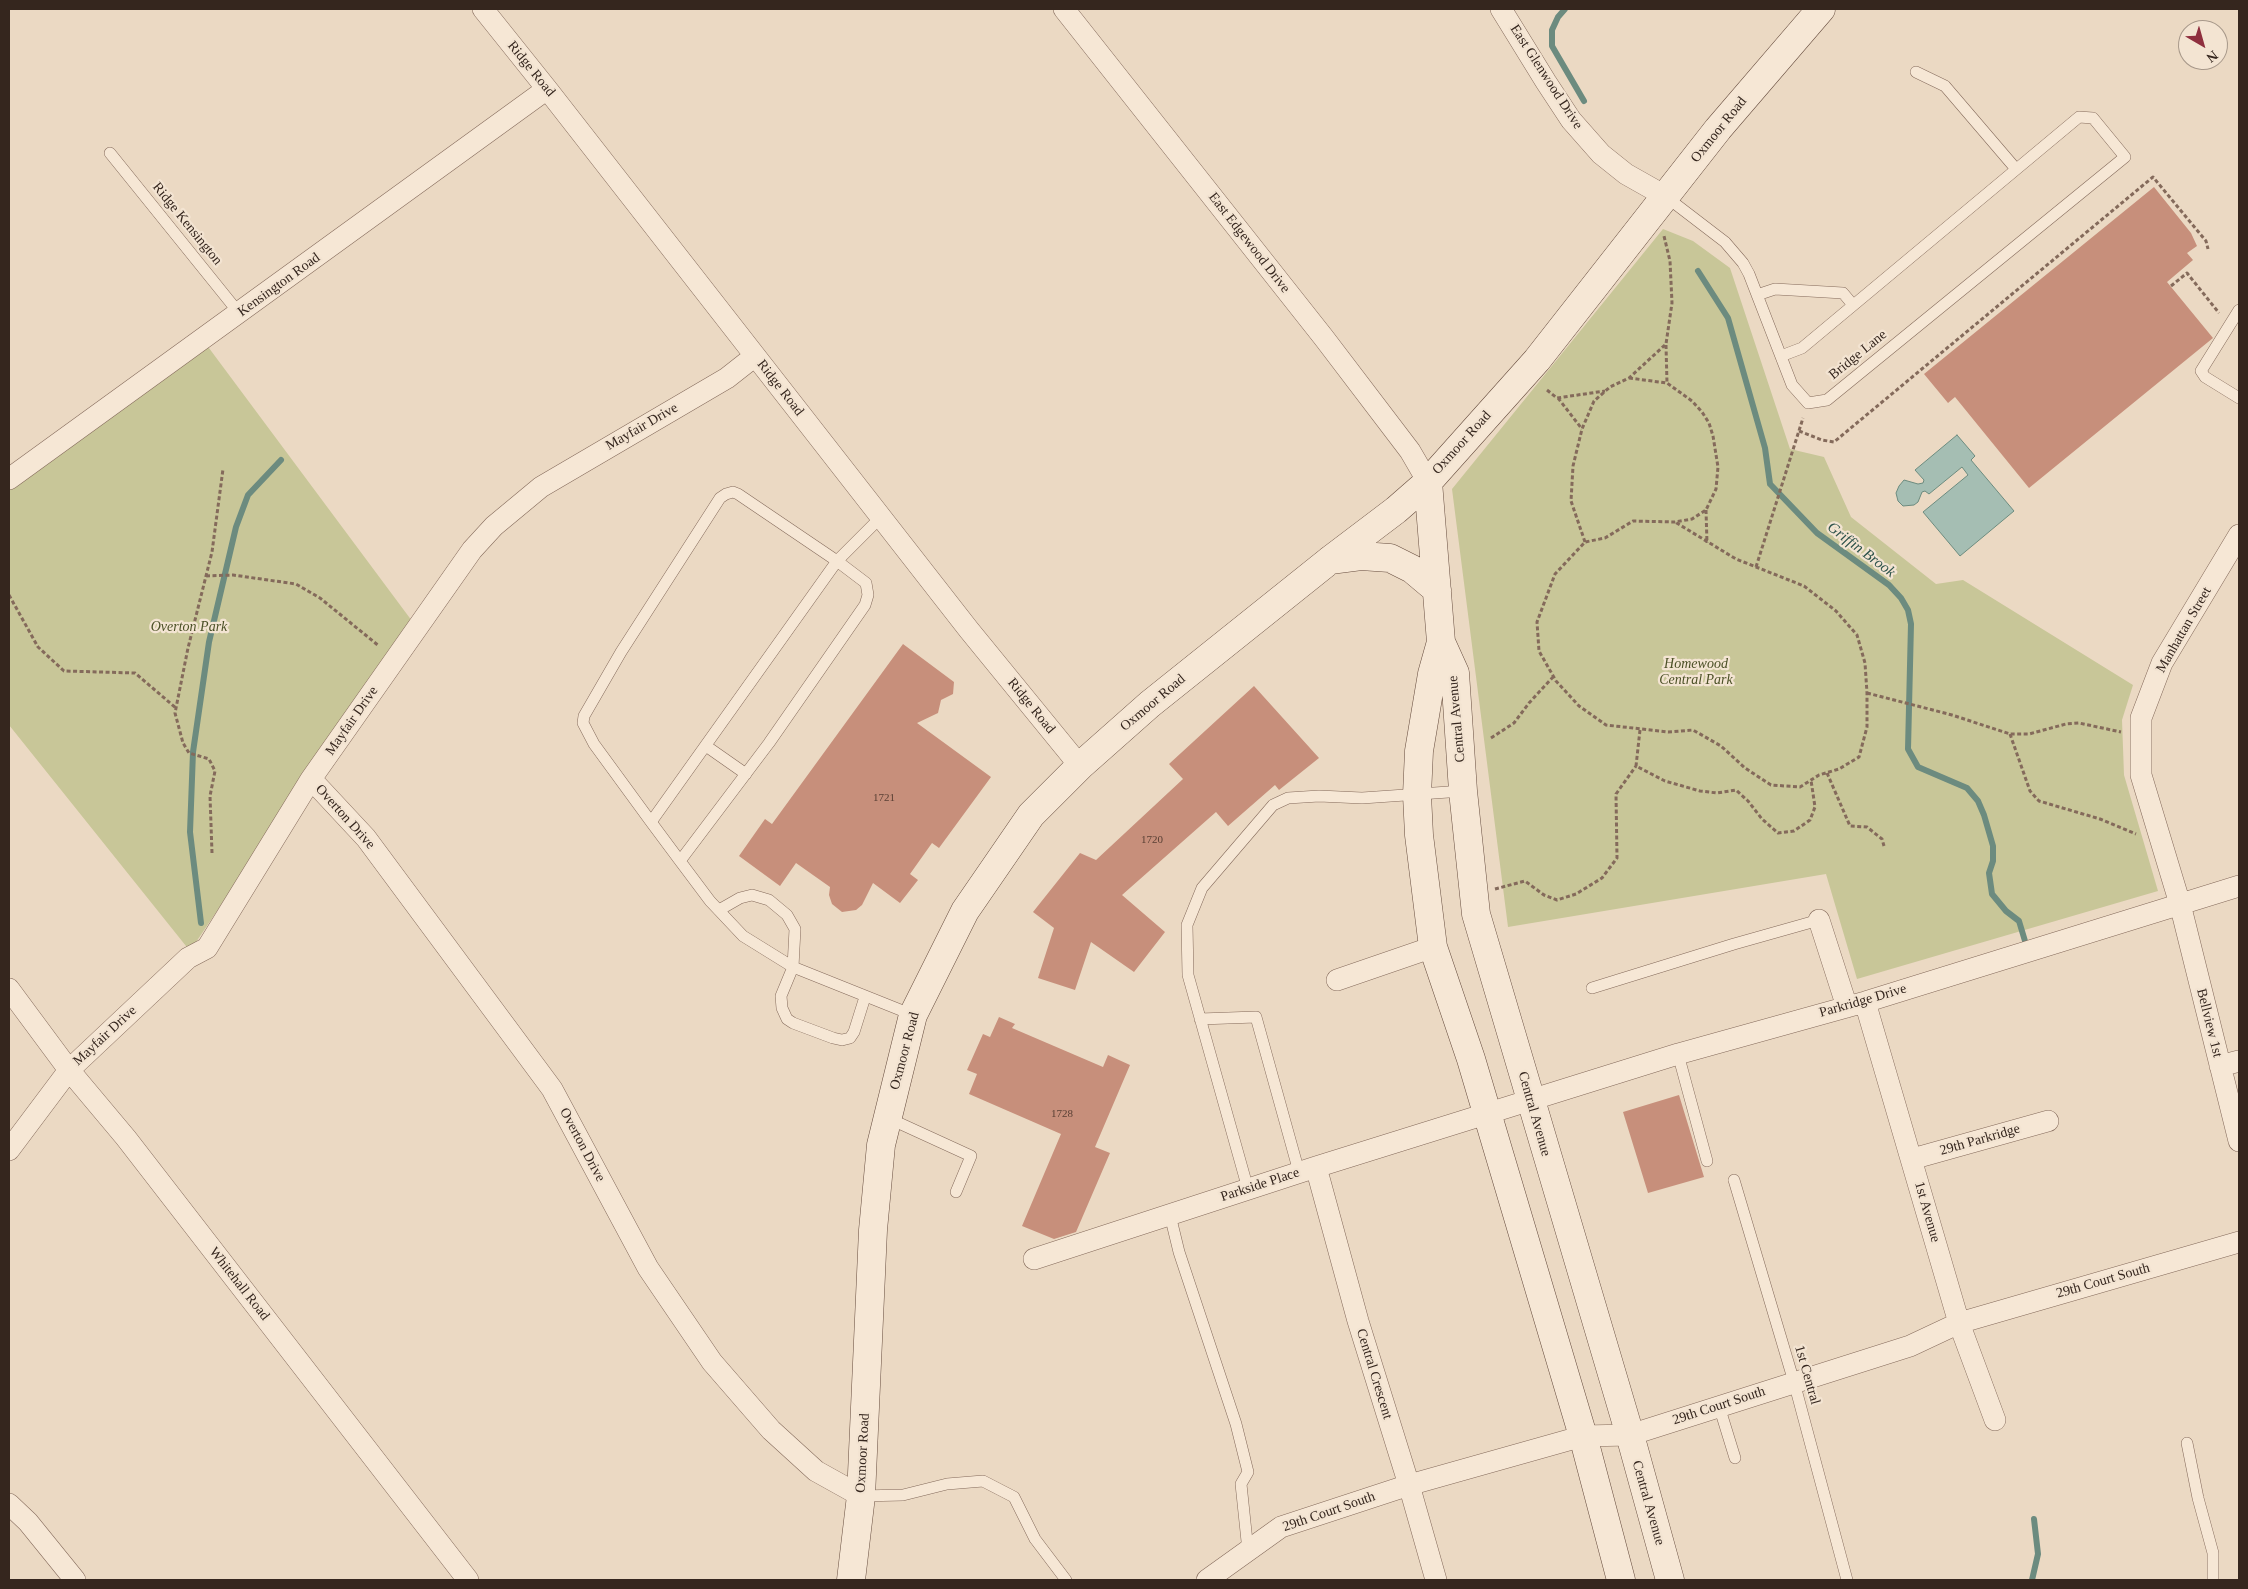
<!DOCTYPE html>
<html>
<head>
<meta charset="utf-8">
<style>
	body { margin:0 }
	#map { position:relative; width:2248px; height:1589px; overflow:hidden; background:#ebd9c3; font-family:Georgia,serif }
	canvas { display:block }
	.frame { position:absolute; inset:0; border:10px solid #35261e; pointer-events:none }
	.north { position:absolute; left:2178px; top:20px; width:50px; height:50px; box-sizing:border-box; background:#f3e4d2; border:1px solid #a7988a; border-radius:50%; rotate:142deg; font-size:14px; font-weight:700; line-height:20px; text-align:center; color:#35261e }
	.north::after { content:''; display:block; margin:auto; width:18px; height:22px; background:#8f2f3e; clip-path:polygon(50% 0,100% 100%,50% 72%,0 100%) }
</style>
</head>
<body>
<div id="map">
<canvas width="2248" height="1589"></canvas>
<div class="frame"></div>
<div class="north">N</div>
</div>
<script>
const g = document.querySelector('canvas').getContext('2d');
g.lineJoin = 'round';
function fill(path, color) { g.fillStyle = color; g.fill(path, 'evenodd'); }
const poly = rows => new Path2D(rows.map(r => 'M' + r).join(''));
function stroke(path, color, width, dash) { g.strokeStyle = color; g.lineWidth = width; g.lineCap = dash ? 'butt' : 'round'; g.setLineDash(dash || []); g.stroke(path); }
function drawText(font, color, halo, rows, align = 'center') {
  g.font = font + ' Georgia,serif'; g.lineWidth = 4.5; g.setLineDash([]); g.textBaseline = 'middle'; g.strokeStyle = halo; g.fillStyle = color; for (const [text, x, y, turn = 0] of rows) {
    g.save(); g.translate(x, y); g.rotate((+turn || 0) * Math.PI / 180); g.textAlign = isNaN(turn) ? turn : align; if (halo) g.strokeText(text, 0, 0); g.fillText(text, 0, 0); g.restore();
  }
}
const green = poly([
	[1663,229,1693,241,1730,268,1790,449,1824,457,1851,517,1936,584,1963,580,2133,685,2122,720,2124,775,2158,891,1857,979,1826,874,1508,927,1452,489],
	[203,340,412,621,190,951,9,725,9,479]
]);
const water = poly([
	[1957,435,1975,456,1971,460,2014,511,1960,556,1923,512,1968,475,1962,467,1929,494,1925,491,1922,492,1918,502,1914,505,1903,506,1898,501,1896,493,1899,486,1904,480,1918,484,1923,483,1924,480,1915,470,1957,435]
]);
const stream = poly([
	[1565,9,1558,17,1552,30,1552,46,1584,101],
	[1698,271,1728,318,1765,448,1770,484,1817,533,1889,585,1901,598,1908,610,1911,624,1908,749,1918,767,1967,788,1978,801,1984,815,1993,846,1993,861,1989,873,1992,894,2006,911,2019,921,2025,941],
	[201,923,190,832,193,752,209,642,236,527,248,495,281,460],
	[2032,1580,2038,1554,2034,1519]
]);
const building = poly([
	[2154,187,2191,233,2197,246,2187,253,2193,260,2167,282,2213,338,2029,488,1955,397,1948,403,1924,374],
	[903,644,954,682,953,694,941,700,938,713,917,723,991,777,939,848,932,843,910,874,918,880,900,903,873,883,862,905,856,910,842,912,832,904,829,895,830,887,796,863,780,886,739,856,765,819,772,824],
	[1254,686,1319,758,1279,790,1275,785,1228,826,1216,812,1122,895,1165,932,1134,972,1091,942,1075,990,1038,978,1054,928,1033,912,1080,853,1096,860,1183,779,1169,764],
	[999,1017,1015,1024,1012,1028,1103,1067,1108,1055,1130,1065,1095,1147,1110,1153,1076,1232,1054,1239,1022,1226,1061,1134,969,1094,977,1074,967,1070,983,1034,990,1037],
	[1679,1095,1704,1177,1648,1193,1623,1112]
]);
const path = poly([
	[2171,286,2187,273,2219,313],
	[1666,345,1667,383],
	[1629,378,1667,383,1692,401,1702,412,1709,423,1713,436,1718,467,1716,489,1706,510,1692,519,1675,522,1633,521,1605,538,1585,542,1555,574,1537,622,1539,651,1556,681,1579,706,1606,725,1668,732,1693,730,1721,746,1745,768,1771,785,1800,787,1819,775,1839,769,1859,757,1867,727,1867,693,1865,663,1857,635,1836,611,1804,586,1736,559,1675,522],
	[1547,390,1557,398,1605,391],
	[1558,398,1582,429],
	[1799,431,1822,440,1834,442,2153,177,2206,241,2208,249],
	[1706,510,1707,543],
	[1585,542,1571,501,1573,466,1582,429,1594,401,1610,387,1629,378,1666,344,1672,303,1670,261,1664,236],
	[1756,567,1803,418],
	[206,576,233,575,296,584,320,598,379,646],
	[9,595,38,647,64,671,135,673,176,708],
	[1867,693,1952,715,2010,734,2029,734,2066,724,2079,723,2121,732],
	[1640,730,1636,766,1665,781,1700,791,1717,793,1736,790,1748,801,1762,819,1778,833,1794,831,1810,820,1815,807,1811,780],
	[2010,734,2030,791,2039,801,2100,819,2136,834],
	[1491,738,1514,723,1529,703,1553,677],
	[1827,773,1850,826,1867,827,1882,839,1884,846],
	[212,853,210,796,215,771,209,759,189,753,183,743,175,713,188,648,212,552,223,469],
	[1495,889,1525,881,1544,895,1557,900,1576,894,1602,878,1617,858,1616,794,1636,766]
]);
const service = poly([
	[1916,72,1945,86,2016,169],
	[110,153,239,313],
	[1665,196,1725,242,1743,263,1749,274,1792,385,1808,403,1827,400,2125,157,2093,118,2079,117,1802,348,1781,356],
	[1757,295,1775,289,1843,293,1853,305],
	[2239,310,2201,371,2205,377,2239,398],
	[706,746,746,774],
	[651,822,837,561,738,494,733,492,726,494,720,498,621,652,584,716,583,723,594,744,651,822,680,861,769,743,865,605,868,595,866,583,837,561,881,517],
	[680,861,710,901,743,936,793,967,913,1015],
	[719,910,740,898,752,895,769,900,787,915,795,929,793,967,781,996,782,1008,787,1019,793,1023,833,1038,842,1040,850,1038,854,1032,865,997],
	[1592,988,1734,944,1819,920],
	[1200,1019,1256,1017,1299,1172],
	[1678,1054,1707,1161],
	[888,1118,971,1156,956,1192],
	[1734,1180,1794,1382,1847,1580],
	[1248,1189,1188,975,1187,925,1202,888,1273,805,1288,798,1319,796,1362,798,1463,791],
	[1170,1215,1179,1252,1236,1424,1248,1472,1241,1484,1248,1551],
	[1719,1406,1735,1458],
	[2187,1443,2198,1498,2213,1553,2213,1580],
	[861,1496,903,1495,947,1484,983,1481,1014,1497,1035,1539,1066,1580]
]);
const minor = poly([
	[483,9,547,89,969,630,1080,766],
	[1064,9,1324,338,1410,451,1428,482],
	[1501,9,1546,82,1571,120,1601,154,1626,174,1665,196],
	[9,479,547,89],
	[2239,535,2162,663,2141,718,2141,775,2180,904,2239,1141],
	[311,779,366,838,552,1089,648,1268,712,1362,771,1430,816,1471,861,1496],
	[1819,920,1847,1007],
	[1337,980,1433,947],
	[9,989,69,1070,126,1138,468,1580],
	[1865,1002,1959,1323,1995,1420],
	[2220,1066,2239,1061],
	[9,1150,69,1070,188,958,207,948,311,779,472,550,494,526,541,487,727,378,755,356],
	[1912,1159,2048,1121],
	[1316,1167,1358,1321,1409,1485,1436,1580],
	[1034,1259,1316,1167,1678,1054,1865,1002,2239,886],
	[9,1504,28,1522,75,1580],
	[1207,1580,1281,1527,1409,1485,1583,1436,1630,1435,1910,1346,1959,1323,2239,1242]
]);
const secondary = poly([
	[1428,482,1441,642,1432,674,1419,751,1417,795,1419,835,1433,947,1471,1059,1583,1436,1621,1580],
	[1330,560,1361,556,1390,558,1412,569,1437,590],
	[1441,642,1455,673,1463,791,1476,914,1630,1435,1670,1580],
	[851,1580,861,1496,873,1230,881,1145,913,1015,965,911,1031,815,1080,766,1150,704,1330,560,1396,510,1428,482,1537,360,1718,129,1821,9]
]);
const numberNames = [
	["1721",884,798],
	["1720",1152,840],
	["1728",1062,1114]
];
const streetNames = [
	["Ridge Road",531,69,51],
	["East Glenwood Drive",1546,77,57],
	["Oxmoor Road",1719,130,-51],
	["Ridge Kensington",187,224,51],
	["East Edgewood Drive",1249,243,52],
	["Kensington Road",279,285,-36],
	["Bridge Lane",1858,355,-39],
	["Ridge Road",780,388,52],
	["Mayfair Drive",642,427,-30],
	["Oxmoor Road",1462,443,-48],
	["Manhattan Street",2184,630,-60],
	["Oxmoor Road",1153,703,-40],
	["Ridge Road",1031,706,51],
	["Central Avenue",1457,719,-95],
	["Mayfair Drive",352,721,-55],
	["Overton Drive",345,817,48],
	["Parkridge Drive",1863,1001,-16],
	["Bellview 1st",2209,1023,76],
	["Mayfair Drive",105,1036,-43],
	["Oxmoor Road",905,1051,-75],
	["Central Avenue",1534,1114,74],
	["29th Parkridge",1980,1140,-16],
	["Overton Drive",582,1145,62],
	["Parkside Place",1260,1185,-18],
	["1st Avenue",1927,1212,74],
	["29th Court South",2103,1281,-16],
	["Whitehall Road",239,1284,52],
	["Central Crescent",1374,1374,73],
	["1st Central",1807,1375,74],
	["29th Court South",1719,1406,-18],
	["Oxmoor Road",863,1453,-87],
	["Central Avenue",1648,1503,74],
	["29th Court South",1329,1512,-19]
];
const parkNames = [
	["Overton Park",189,627],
	["Homewood",1696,664],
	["Central Park",1696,680]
];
const waterNames = [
	["Griffin Brook",1861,550,37]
];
fill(green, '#c8c698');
fill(water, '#a5beb3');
stroke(water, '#6c8b7f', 1);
stroke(stream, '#6c8b7f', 6);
fill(building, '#c78f7b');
stroke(service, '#846a5b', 12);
stroke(minor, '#846a5b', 22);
stroke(secondary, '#664c3e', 29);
stroke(path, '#846a5b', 3, [4, 2.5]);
stroke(service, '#f6e7d5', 11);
stroke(minor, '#f6e7d5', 21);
stroke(secondary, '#f6e7d5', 28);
drawText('11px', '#5a4035', null, numberNames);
drawText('14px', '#35261e', '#f3e4d2', streetNames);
drawText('italic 14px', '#4b5026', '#f3e4d2', parkNames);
drawText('italic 15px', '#2e534b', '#f3e4d2', waterNames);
</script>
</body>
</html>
